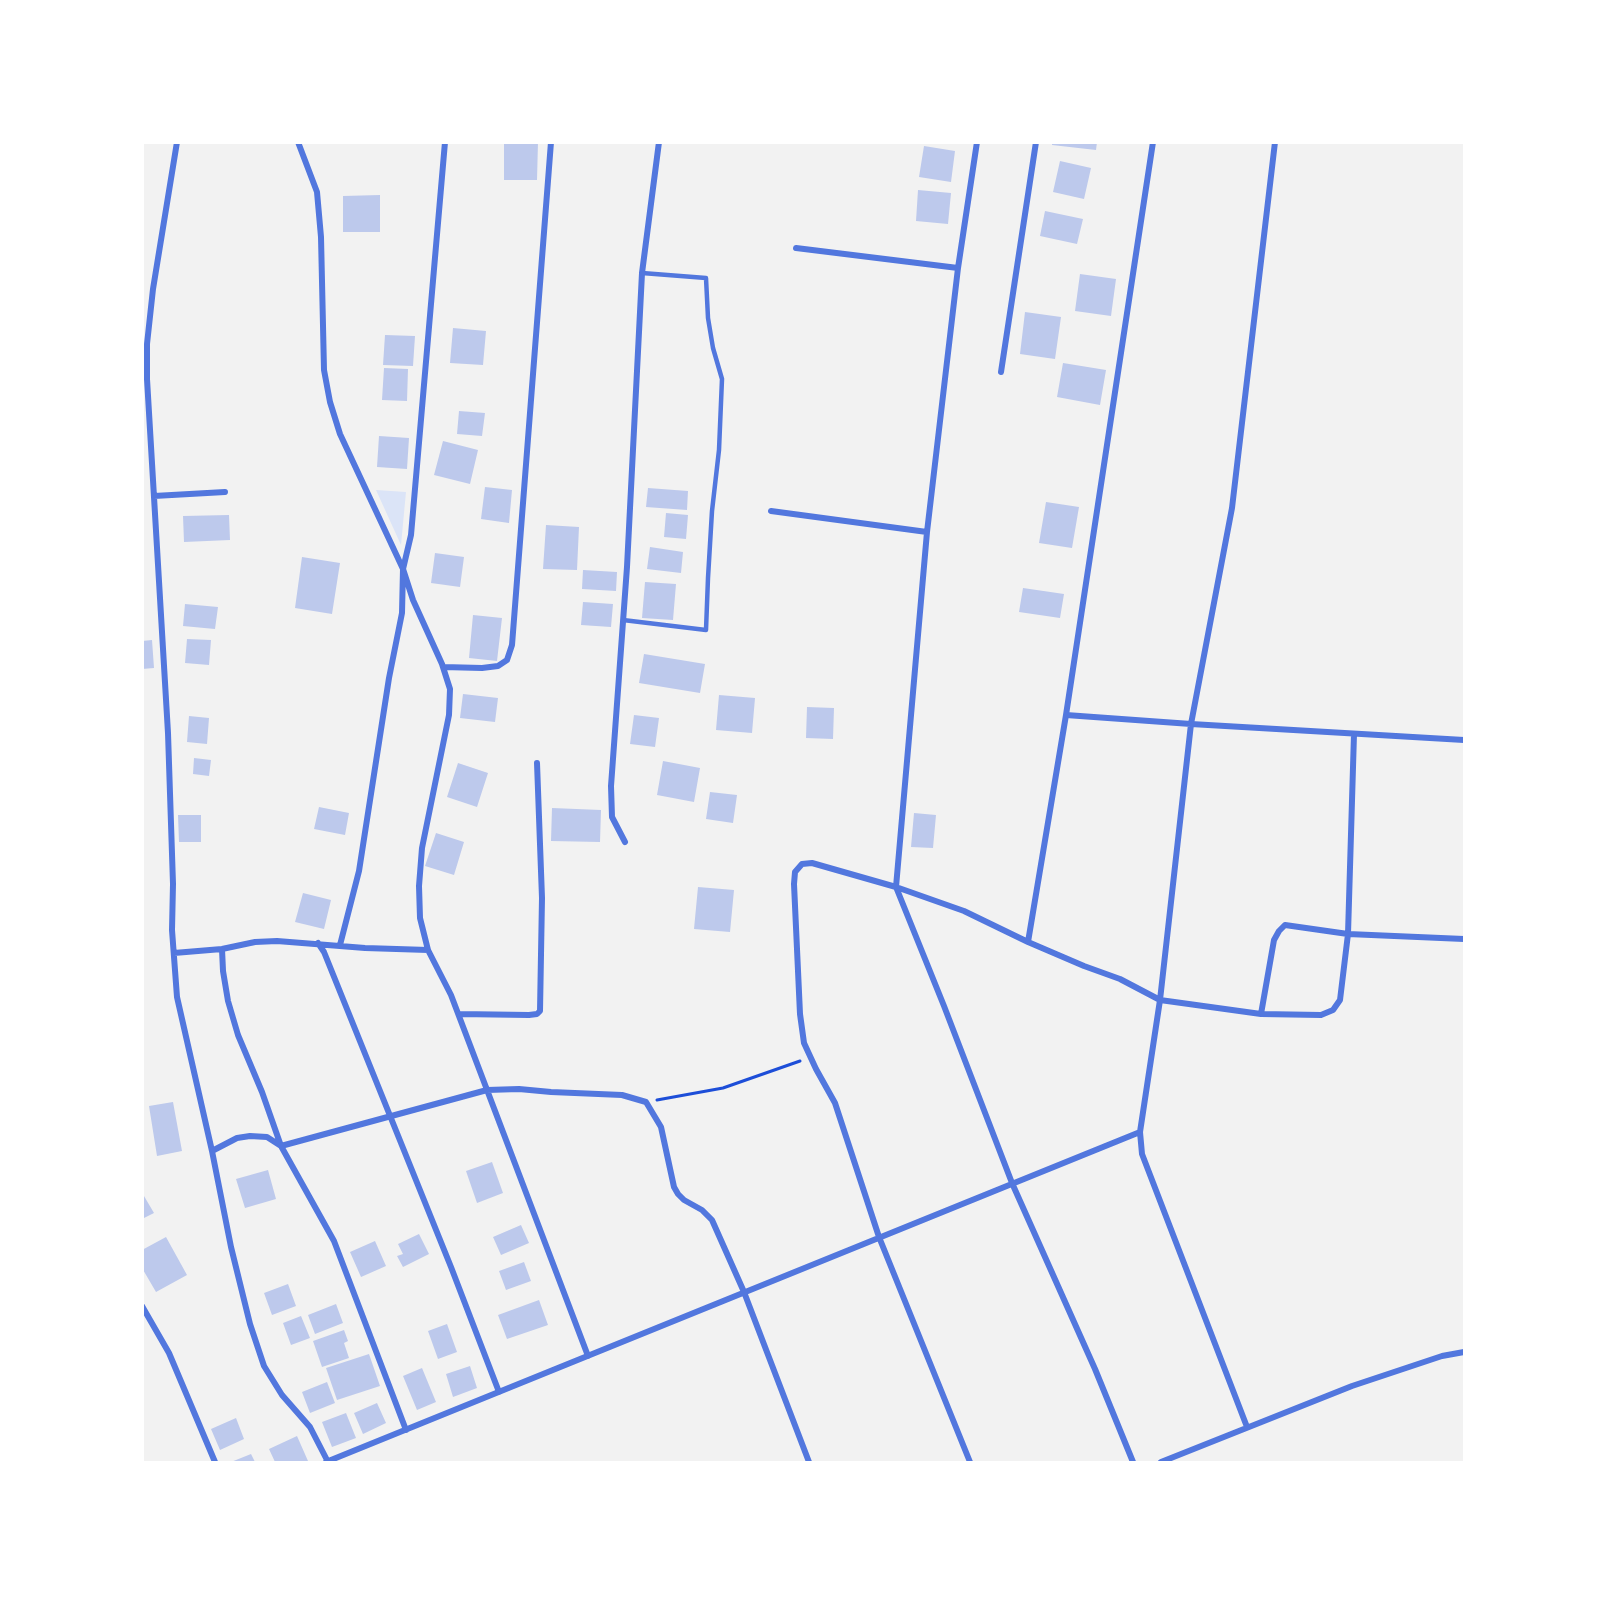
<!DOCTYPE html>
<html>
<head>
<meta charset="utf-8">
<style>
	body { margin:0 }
	#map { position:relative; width:1607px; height:1605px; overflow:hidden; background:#f2f2f2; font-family:Montserrat,sans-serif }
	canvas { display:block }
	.frame { position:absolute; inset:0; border:144px solid #fff; pointer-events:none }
</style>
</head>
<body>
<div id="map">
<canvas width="1607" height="1605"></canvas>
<div class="frame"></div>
</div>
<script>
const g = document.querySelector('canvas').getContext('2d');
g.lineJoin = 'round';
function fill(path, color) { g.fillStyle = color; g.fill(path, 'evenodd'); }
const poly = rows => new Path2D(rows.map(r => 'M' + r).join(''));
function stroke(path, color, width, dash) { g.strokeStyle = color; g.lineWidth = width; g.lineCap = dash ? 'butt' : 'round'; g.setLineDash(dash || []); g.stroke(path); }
const green = poly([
	[376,490,406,492,401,545]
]);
const building = poly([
	[504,142,538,142,537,180,504,180],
	[1052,142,1097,142,1096,150,1052,145],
	[924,146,955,151,951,182,919,177],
	[1060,161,1091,168,1084,199,1053,192],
	[918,190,951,193,948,224,916,221],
	[380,195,380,232,343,232,343,196],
	[1045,211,1083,219,1077,244,1040,236],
	[1080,274,1116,279,1111,316,1075,311],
	[1025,312,1061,317,1055,359,1020,354],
	[453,328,486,331,483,365,450,363],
	[385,335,415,336,413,366,383,365],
	[1063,363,1106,370,1100,405,1057,397],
	[384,368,408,369,407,401,382,400],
	[459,411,485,413,482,436,457,434],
	[379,436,409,438,407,469,377,467],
	[443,441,478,450,470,484,434,475],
	[485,487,512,490,509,523,481,519],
	[648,488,688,491,687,510,646,507],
	[1046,502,1079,507,1072,548,1039,543],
	[666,513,688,515,686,539,664,537],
	[229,515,230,540,184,542,183,516],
	[546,525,579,527,577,570,543,569],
	[650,547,683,552,681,573,647,569],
	[435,553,464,557,460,587,431,583],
	[302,557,340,563,332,614,295,608],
	[583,570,617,572,616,591,582,589],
	[645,582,676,584,673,620,642,618],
	[1023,588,1064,594,1060,618,1019,612],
	[583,602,613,604,611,627,581,625],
	[185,604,218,607,215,629,183,626],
	[473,615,502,618,497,661,469,658],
	[187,639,211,640,209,665,185,663],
	[152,640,154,668,142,669,142,641],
	[644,654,705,664,700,693,639,683],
	[463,694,498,698,495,722,460,718],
	[719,695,755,698,752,733,716,730],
	[807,707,834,708,833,739,806,738],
	[634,715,659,718,655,747,630,744],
	[189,716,209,718,207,744,187,742],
	[194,758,211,760,209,776,193,774],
	[663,761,700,768,694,802,657,795],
	[458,763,488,773,477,807,447,797],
	[710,792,737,795,733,823,706,819],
	[319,807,349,813,345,835,314,829],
	[552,808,601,810,600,842,551,841],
	[914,813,936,815,933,848,911,847],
	[178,815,201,815,201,842,179,842],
	[436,833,464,842,454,875,425,866],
	[698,887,734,890,730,932,694,929],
	[303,893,331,900,324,929,295,922],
	[173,1102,182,1151,157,1156,149,1106],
	[492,1162,503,1193,477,1203,466,1171],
	[268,1170,276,1199,245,1208,236,1179],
	[144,1196,154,1213,142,1219,142,1197],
	[521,1225,529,1243,501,1255,493,1237],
	[419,1234,429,1254,403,1267,397,1256,403,1254,398,1244],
	[166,1237,187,1275,156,1292,142,1268,142,1250],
	[375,1241,386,1266,361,1277,350,1252],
	[524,1262,531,1281,506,1290,499,1271],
	[288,1284,296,1306,272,1315,264,1293],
	[539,1300,548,1325,507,1339,498,1315],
	[336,1304,343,1323,315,1334,308,1315],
	[301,1316,310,1338,291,1345,283,1323],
	[447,1324,457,1352,438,1359,428,1331],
	[344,1330,348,1341,344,1343,349,1358,322,1367,313,1341],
	[369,1354,380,1386,337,1400,326,1368],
	[470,1366,477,1388,453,1397,446,1374],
	[422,1368,436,1402,417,1410,403,1376],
	[327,1382,335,1403,310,1413,302,1392],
	[377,1403,386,1423,363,1434,354,1413],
	[346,1413,356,1438,332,1447,322,1422],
	[236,1418,244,1439,220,1450,211,1429],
	[297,1436,308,1461,304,1462,275,1462,269,1449],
	[251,1454,255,1462,231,1462]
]);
const path = poly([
	[657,1100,723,1088,800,1061]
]);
const service = poly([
	[623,620,706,630,708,578,712,511,719,450,722,379,713,348,708,318,706,278,642,273]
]);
const minor = poly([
	[177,142,153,289,147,344,147,379,168,733,173,884,172,930,177,997,212,1151,231,1247,250,1324,264,1366,282,1395,310,1427,328,1462],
	[298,142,317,192,321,237,324,370,330,402,340,434,403,569,413,600,442,664,450,689,449,715,422,848,419,886,420,918,428,950,451,995,588,1356],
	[977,142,958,268,927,532,896,887,944,1006,1012,1183,1095,1369,1133,1462],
	[796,248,958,268],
	[1001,372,1036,142],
	[154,496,225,492],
	[771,511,927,532],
	[443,667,482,668,498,666,507,660,512,645,551,142],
	[1066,715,1191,724,1464,740],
	[625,842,612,817,611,786,627,567,642,273,659,142],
	[1028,942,1066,715,1153,142],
	[318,943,324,952,451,1267,499,1392],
	[340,945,359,871,389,678,402,613,403,569,411,535,445,142],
	[222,949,223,971,228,1001,238,1035,262,1092,281,1146,334,1241,406,1430],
	[174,953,222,949,255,942,277,941,365,948,428,950],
	[459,1014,529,1015,537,1014,540,1011,542,898,537,763],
	[1261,1014,1274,940,1279,931,1285,925,1348,934,1464,939],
	[212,1151,237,1138,250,1136,267,1137,281,1146,487,1090,519,1089,551,1092,622,1095,646,1102,661,1127,674,1187,678,1194,684,1200,702,1210,712,1220,744,1292,809,1462],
	[142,1306,169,1353,215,1462],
	[1247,1427,1142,1154,1140,1132,1160,1000,1191,724,1232,508,1275,142],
	[326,1462,1140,1132],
	[970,1462,879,1237,835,1103,816,1069,804,1043,800,1014,794,884,795,872,802,864,812,863,896,887,964,911,1028,942,1084,966,1120,979,1160,1000,1261,1014,1321,1015,1333,1010,1340,1000,1348,934,1354,734],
	[1161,1462,1352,1386,1442,1356,1464,1352]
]);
fill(green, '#dbe4f7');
fill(building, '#bdc9ec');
stroke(path, '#1d4ed8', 3);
stroke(service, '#5277de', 4.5);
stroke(minor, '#5277de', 6);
</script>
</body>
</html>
